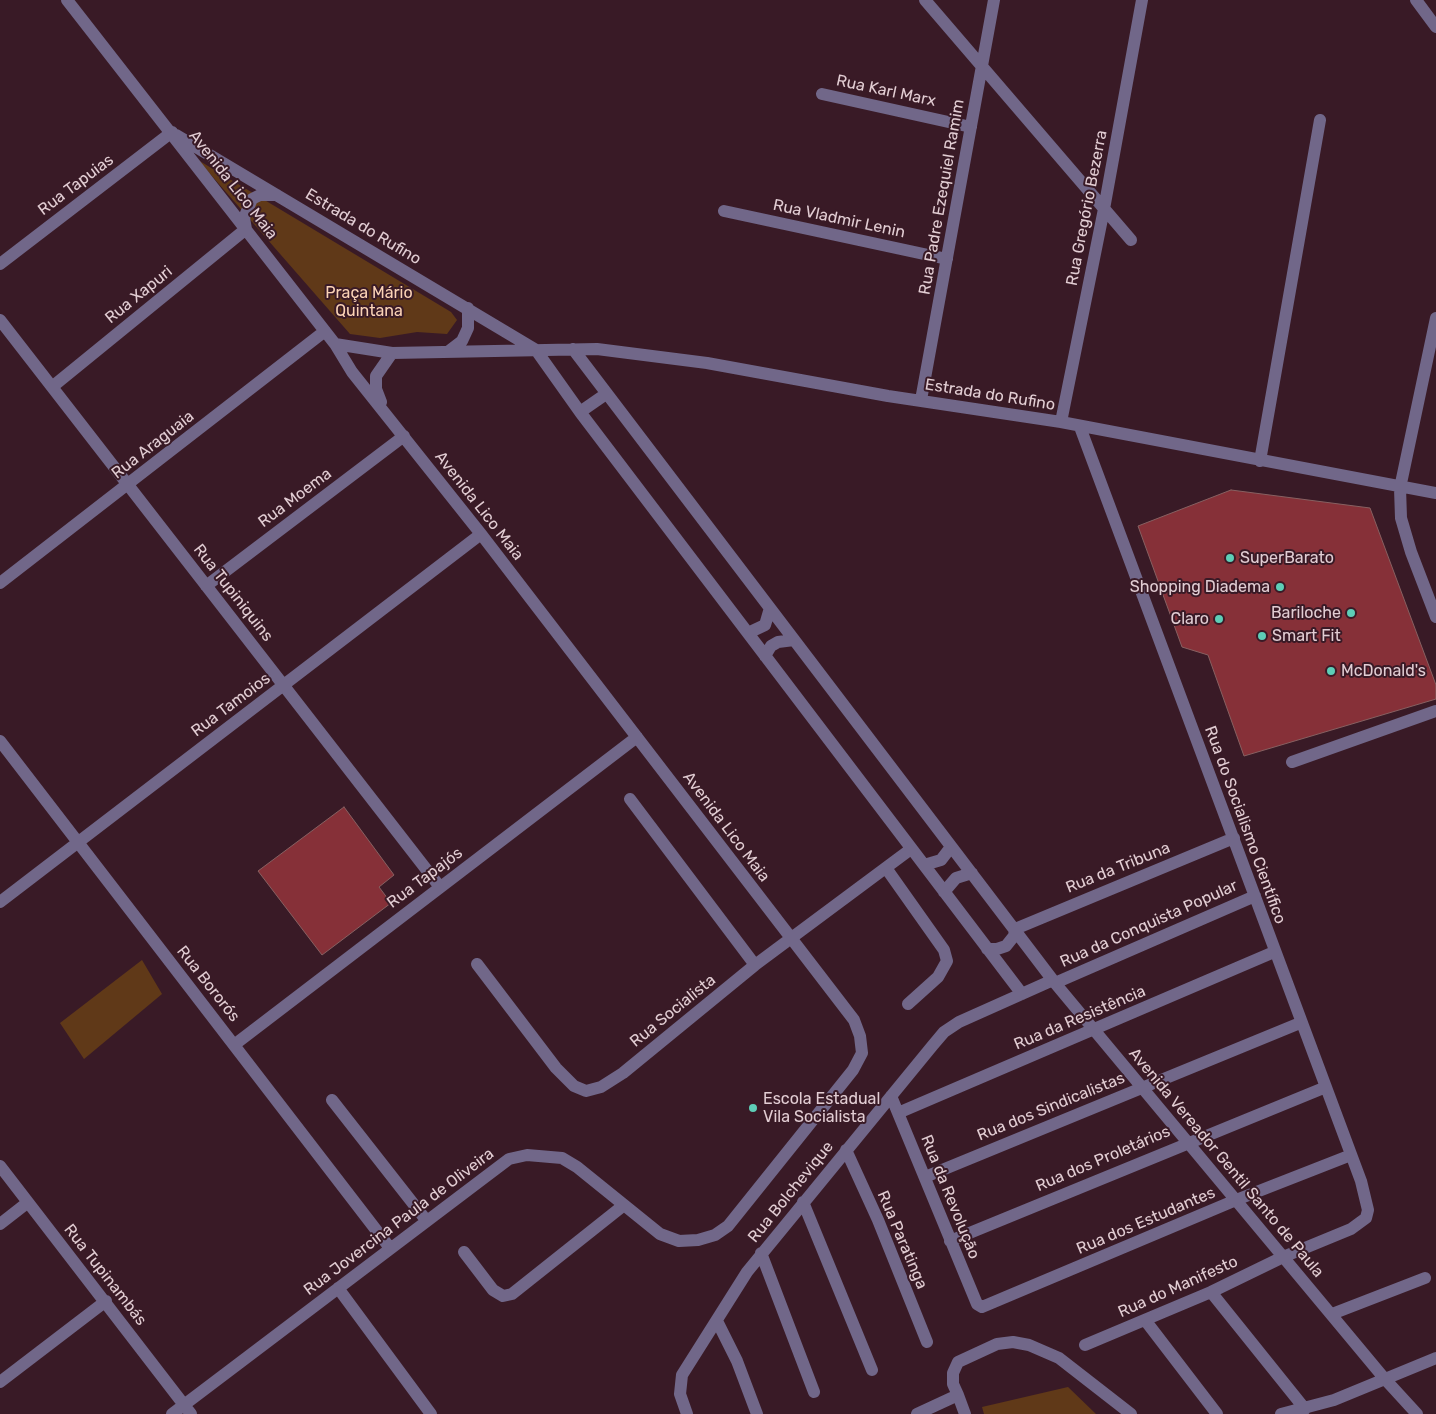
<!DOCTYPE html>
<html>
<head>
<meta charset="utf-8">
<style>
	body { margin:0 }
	canvas { display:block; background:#391a26 }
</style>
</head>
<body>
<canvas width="1436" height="1414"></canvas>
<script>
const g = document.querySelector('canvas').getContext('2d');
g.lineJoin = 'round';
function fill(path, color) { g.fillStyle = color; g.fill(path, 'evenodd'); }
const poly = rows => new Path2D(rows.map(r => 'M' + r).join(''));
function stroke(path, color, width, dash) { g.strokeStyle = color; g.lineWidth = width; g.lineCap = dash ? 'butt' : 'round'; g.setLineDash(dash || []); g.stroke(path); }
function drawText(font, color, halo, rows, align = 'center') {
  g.font = font + ' Rubik,sans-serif'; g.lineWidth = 4; g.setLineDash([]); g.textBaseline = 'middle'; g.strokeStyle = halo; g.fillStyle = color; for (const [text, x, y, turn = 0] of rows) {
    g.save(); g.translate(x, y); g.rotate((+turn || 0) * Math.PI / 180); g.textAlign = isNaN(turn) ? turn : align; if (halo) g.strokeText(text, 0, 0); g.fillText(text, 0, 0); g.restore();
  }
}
const green = poly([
	[198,160,451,312,457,320,447,334,417,332,380,338,350,334],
	[142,960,162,994,84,1059,60,1023],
	[1068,1387,1096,1414,984,1414,982,1407]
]);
const building = poly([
	[1231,490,1370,508,1436,685,1436,699,1244,756,1208,655,1182,647,1138,526,1231,490],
	[344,807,394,875,379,887,391,903,322,955,258,871,344,807]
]);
const minor = poly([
	[67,0,335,344,352,372,481,534,854,1020,860,1036,862,1053,853,1070,728,1226,715,1235,698,1240,679,1241,660,1234,577,1167,562,1158,527,1155,509,1159,172,1414],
	[925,0,1131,240],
	[1416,0,1436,27],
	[822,94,971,127],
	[176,135,536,350,580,412,1022,994],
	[724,211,947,259],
	[0,264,172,132],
	[1436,318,1400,488,1401,518,1411,552,1436,617],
	[0,320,440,887],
	[335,344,392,353,597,349,707,363,888,396,1061,422,1436,493],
	[573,349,1055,983,1384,1378,1417,1414],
	[449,351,462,341,468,328,468,308],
	[52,387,246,229,244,218,252,199,260,195,277,195],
	[921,400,994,0],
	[381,402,376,389,376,376,392,353],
	[580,412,606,394],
	[1061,422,1104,209,1142,0],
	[1080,427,1361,1181,1368,1210,1366,1218,1351,1229,1283,1257,1211,1292,1085,1345],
	[1260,461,1320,120],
	[0,583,325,331],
	[206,586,404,436],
	[748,633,765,625,770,608],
	[765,656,771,646,778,642,794,640],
	[0,741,390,1248],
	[1292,762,1436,711],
	[630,799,755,965],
	[924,865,941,860,951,847],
	[886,868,944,950,947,961,938,977,908,1004],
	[944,892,956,878,972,873],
	[0,902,481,534],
	[987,949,997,949,1006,946,1014,936,1015,929,1234,838],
	[477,964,556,1068,574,1086,586,1091,601,1087,623,1073,755,965,911,849],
	[1055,983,1255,896],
	[234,1045,637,737],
	[891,1096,977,1304,982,1307,1236,1200,1351,1155],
	[332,1100,426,1220],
	[898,1113,1274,952],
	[846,1150,878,1220,927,1342],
	[0,1166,191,1414],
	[925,1177,1300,1023],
	[803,1202,872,1370],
	[0,1224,27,1203],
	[950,1241,1326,1087],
	[464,1252,493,1290,503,1296,512,1294,624,1205],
	[761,1253,814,1392],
	[338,1288,431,1414],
	[1211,1292,1305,1409],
	[1332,1314,1425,1278],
	[1145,1320,1217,1414],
	[717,1321,737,1361,757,1414],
	[0,1382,106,1301],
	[958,1395,965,1414],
	[687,1414,680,1394,682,1375,747,1272,933,1045,944,1032,959,1022,1053,980],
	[917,1414,958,1395,953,1384,953,1373,958,1362,997,1344,1013,1342,1029,1345,1059,1358,1131,1414],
	[1281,1414,1334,1400,1436,1358]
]);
const markers = [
	[1230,558,5,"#5eceb7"],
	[1280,587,5,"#5eceb7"],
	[1351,613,5,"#5eceb7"],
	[1219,619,5,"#5eceb7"],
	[1262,636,5,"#5eceb7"],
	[1331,671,5,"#5eceb7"],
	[753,1108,5,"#5eceb7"]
];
const streetNames = [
	["Rua Karl Marx",886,91,12],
	["Rua Tapuias",76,185,-37],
	["Avenida Lico Maia",233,185,52],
	["Rua Padre Ezequiel Ramim",942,197,-80],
	["Rua Gregório Bezerra",1087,208,-79],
	["Rua Vladmir Lenin",839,219,12],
	["Estrada do Rufino",363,227,31],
	["Rua Xapuri",139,295,-39],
	["Estrada do Rufino",990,395,9],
	["Rua Araguaia",153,445,-38],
	["Rua Moema",295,498,-37],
	["Avenida Lico Maia",479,506,52],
	["Rua Tupiniquins",233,593,52],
	["Rua Tamoios",231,705,-37],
	["Rua do Socialismo Científico",1245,825,70],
	["Avenida Lico Maia",726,827,53],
	["Rua da Tribuna",1118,868,-22],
	["Rua Tapajós",425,878,-37],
	["Rua da Conquista Popular",1149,924,-24],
	["Rua Bororós",208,984,52],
	["Rua Socialista",673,1011,-39],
	["Rua da Resistência",1080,1018,-23],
	["Rua dos Sindicalistas",1051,1107,-22],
	["Rua dos Proletários",1103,1159,-23],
	["Avenida Vereador Gentil Santo de Paula",1226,1163,50],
	["Rua Bolchevique",791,1192,-51],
	["Rua da Revolução",950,1197,68],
	["Rua dos Estudantes",1146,1221,-23],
	["Rua Jovercina Paula de Oliveira",399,1222,-37],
	["Rua Paratinga",902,1240,67],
	["Rua Tupinambás",105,1275,52],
	["Rua do Manifesto",1178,1287,-24]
];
const parkNames = [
	["Praça Mário",369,293],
	["Quintana",369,311]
];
const poiNames = [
	["SuperBarato",1240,558],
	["Shopping Diadema",1270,587,"right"],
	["Bariloche",1341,613,"right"],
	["Claro",1209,619,"right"],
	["Smart Fit",1272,636],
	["McDonald's",1341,671],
	["Escola Estadual",763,1099],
	["Vila Socialista",763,1117]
];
fill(green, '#603918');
fill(building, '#863038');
stroke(building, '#876061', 1);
stroke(minor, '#716789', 12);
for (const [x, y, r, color] of markers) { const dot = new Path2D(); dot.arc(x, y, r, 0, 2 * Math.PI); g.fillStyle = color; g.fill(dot); stroke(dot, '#391a26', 2); }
drawText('16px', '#e2cdd3', '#391a26', streetNames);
drawText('16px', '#fbd3b6', '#391a26', parkNames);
drawText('16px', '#e2cdd3', '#391a26', poiNames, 'left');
</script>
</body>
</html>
